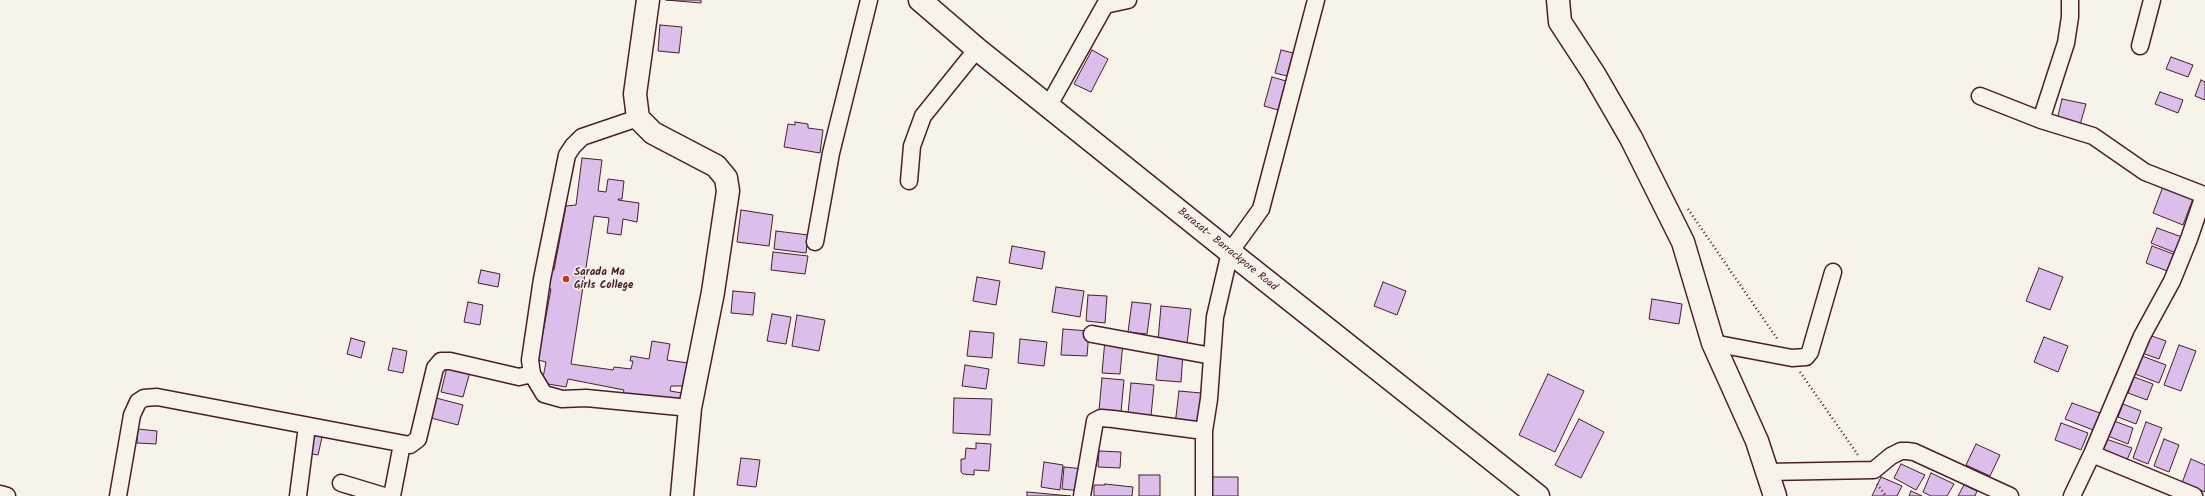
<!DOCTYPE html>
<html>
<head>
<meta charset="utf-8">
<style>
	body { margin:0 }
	canvas { display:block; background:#f7f3e8 }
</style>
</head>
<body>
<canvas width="2205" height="496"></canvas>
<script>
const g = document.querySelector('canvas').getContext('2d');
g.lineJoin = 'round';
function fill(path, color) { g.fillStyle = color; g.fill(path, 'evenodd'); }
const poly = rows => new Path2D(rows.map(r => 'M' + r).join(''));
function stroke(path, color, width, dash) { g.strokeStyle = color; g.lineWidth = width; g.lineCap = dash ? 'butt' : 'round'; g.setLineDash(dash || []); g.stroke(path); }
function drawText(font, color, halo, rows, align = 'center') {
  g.font = font + ' Kalam,sans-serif'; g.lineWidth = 3; g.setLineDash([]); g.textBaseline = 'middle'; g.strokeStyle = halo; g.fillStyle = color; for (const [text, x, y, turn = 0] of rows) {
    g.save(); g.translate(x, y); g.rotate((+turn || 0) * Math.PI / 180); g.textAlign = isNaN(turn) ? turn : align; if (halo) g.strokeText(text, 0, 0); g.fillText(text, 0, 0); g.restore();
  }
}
const building = poly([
	[666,0,701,0,701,3,666,0],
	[660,25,682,27,679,53,658,51,660,25],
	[1092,50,1108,59,1091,92,1074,84,1092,50],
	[1281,50,1293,53,1287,76,1275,73,1281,50],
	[2171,57,2193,65,2188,77,2166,69,2171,57],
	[1272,77,1286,81,1278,110,1264,106,1272,77],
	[2201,80,2205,82,2205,100,2195,96,2201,80],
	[2160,92,2183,100,2178,113,2155,104,2160,92],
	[2062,99,2086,104,2080,125,2057,120,2062,99],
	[795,122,808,124,808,128,823,130,820,153,784,147,788,124,795,125,795,122],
	[582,158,602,160,598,191,606,192,608,179,624,181,622,199,618,199,618,200,639,203,637,222,623,219,621,235,607,233,609,218,594,216,571,364,613,370,614,367,631,369,633,361,630,361,631,356,649,359,652,341,670,344,667,360,688,363,684,386,671,386,670,391,682,393,680,403,623,394,624,390,568,379,566,387,542,383,546,362,538,360,551,289,546,288,549,269,554,270,566,206,576,205,582,158],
	[2164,184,2194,196,2183,225,2153,213,2164,184],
	[741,210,773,215,769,246,737,242,741,210],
	[2157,228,2182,237,2176,253,2151,243,2157,228],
	[776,231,808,235,806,253,774,249,776,231],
	[1012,246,1045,252,1042,269,1009,263,1012,246],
	[2152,246,2176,255,2170,272,2146,263,2152,246],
	[773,252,808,256,805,274,771,270,773,252],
	[2039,268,2063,277,2050,310,2026,301,2039,268],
	[481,270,500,274,498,287,478,283,481,270],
	[977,277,1000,281,996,305,973,301,977,277],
	[1383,282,1406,291,1397,315,1374,306,1383,282],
	[1056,287,1084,291,1080,317,1052,312,1056,287],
	[733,291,755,293,753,315,731,313,733,291],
	[1088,295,1107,296,1105,323,1086,321,1088,295],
	[1652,299,1682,304,1679,324,1649,319,1652,299],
	[468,302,483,305,480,325,464,322,468,302],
	[1132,302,1151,304,1147,334,1128,332,1132,302],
	[1161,306,1191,309,1187,344,1158,341,1161,306],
	[772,314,791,317,786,344,767,341,772,314],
	[797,315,825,320,819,351,792,346,797,315],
	[1063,329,1089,331,1087,356,1061,355,1063,329],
	[970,331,994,333,992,358,967,356,970,331],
	[2149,335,2166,341,2159,359,2142,353,2149,335],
	[2044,337,2068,346,2058,372,2034,362,2044,337],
	[351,338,365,342,361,358,347,354,351,338],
	[1020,339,1047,342,1044,366,1018,363,1020,339],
	[1105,340,1123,342,1120,374,1102,373,1105,340],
	[2179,345,2196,351,2181,391,2164,385,2179,345],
	[393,348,407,351,403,373,388,370,393,348],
	[1159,349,1183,352,1181,382,1156,380,1159,349],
	[2142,356,2166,365,2159,383,2135,374,2142,356],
	[965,365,989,369,986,389,962,386,965,365],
	[447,367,470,372,463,397,441,392,447,367],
	[1548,374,1584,391,1555,452,1519,435,1548,374],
	[2134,377,2153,384,2147,400,2128,393,2134,377],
	[1102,378,1124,380,1121,412,1099,410,1102,378],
	[1131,383,1154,385,1151,416,1128,413,1131,383],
	[1179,391,1201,393,1197,428,1175,425,1179,391],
	[436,398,463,405,458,425,431,418,436,398],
	[954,398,992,399,990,435,953,433,954,398],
	[2072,403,2100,413,2093,430,2065,419,2072,403],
	[2123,404,2141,411,2136,424,2118,417,2123,404],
	[1579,419,1604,432,1581,478,1555,465,1579,419],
	[2114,421,2133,428,2128,444,2108,436,2114,421],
	[2146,422,2162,428,2148,464,2133,458,2146,422],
	[2061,423,2088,433,2081,450,2055,440,2061,423],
	[138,429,157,431,156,444,137,443,138,429],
	[310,431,323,433,318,455,306,453,310,431],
	[2106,439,2132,448,2127,460,2102,451,2106,439],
	[2164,439,2179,445,2169,472,2154,466,2164,439],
	[976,443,991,444,989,471,974,470,974,475,963,474,961,472,961,459,965,459,966,448,976,449,976,443],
	[1976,444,2000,455,1990,476,1966,465,1976,444],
	[1099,451,1121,452,1120,468,1098,467,1099,451],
	[741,458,760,460,756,487,737,485,741,458],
	[2191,459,2205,465,2205,492,2182,483,2191,459],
	[1044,462,1063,465,1060,490,1041,487,1044,462],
	[1901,464,1925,475,1916,490,1894,478,1901,464],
	[1064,467,1084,469,1081,491,1062,489,1064,467],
	[1931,473,1954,484,1947,496,1931,496,1923,492,1931,473],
	[1139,475,1160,475,1160,496,1139,496,1139,475],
	[1212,477,1238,477,1238,496,1212,496,1212,477],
	[1881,477,1902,486,1897,496,1872,496,1881,477],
	[1105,484,1133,487,1132,496,1094,496,1094,485,1105,485,1105,484],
	[1964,485,1977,491,1975,496,1958,496,1964,485],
	[1911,491,1922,496,1909,496,1911,491],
	[1027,492,1071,496,1027,496,1027,492]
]);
const path = poly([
	[1688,209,1778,340],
	[1800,372,1858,455],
	[1877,484,1886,496]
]);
const street = poly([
	[2140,46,2152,0],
	[1980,96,2041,120,2093,136,2145,172,2204,195,2189,239,2172,281,2142,336,2092,454,2072,496],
	[1049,105,1105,5,1128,0],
	[2041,120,2066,43,2070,17,2070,0],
	[909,181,912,146,923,116,977,49],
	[815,242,831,153,869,0],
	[1092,334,1212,356],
	[1713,343,1792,358,1806,357,1810,352,1833,272],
	[532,374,544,394,562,399,586,398,690,408],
	[2092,454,2194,496],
	[1767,472,1874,470,1891,456,1901,451,1907,451,1914,452,2010,496],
	[341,483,384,496],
	[0,494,7,496],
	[118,496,132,415,138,402,144,398,157,397,410,445,418,439,435,368,441,361,450,361,519,377,532,374,530,360,542,279,567,155,573,146,582,137,638,118],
	[298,496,307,426],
	[392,496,402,444],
	[1082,496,1095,421,1101,418,1113,419,1204,431],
	[1204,496,1204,431,1209,399,1215,317,1230,252,1261,209,1316,0]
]);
const secondary = poly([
	[648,0,635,94,638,118,653,133,716,166,726,178,728,191,713,292,690,408,682,496],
	[1558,0,1560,22,1594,74,1631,138,1683,242,1713,343,1757,441,1775,496]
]);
const primary = poly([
	[920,0,977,49,1230,252,1538,496]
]);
const markers = [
	[566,279,4,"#c8321e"]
];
const streetNames = [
	["Barasat- Barrackpore Road",1227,250,39]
];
const poiNames = [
	["Sarada Ma",574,273],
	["Girls College",574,286]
];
fill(building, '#dcbeeb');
stroke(building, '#4a1f2b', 1);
stroke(street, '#4a1f2b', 19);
stroke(secondary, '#4a1f2b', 25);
stroke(primary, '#4a1f2b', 25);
stroke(path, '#4a1f2b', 2.5, [1, 3]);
stroke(street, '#f7f3e8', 16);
stroke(secondary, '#f7f3e8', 22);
stroke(primary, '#f7f3e8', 22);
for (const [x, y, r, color] of markers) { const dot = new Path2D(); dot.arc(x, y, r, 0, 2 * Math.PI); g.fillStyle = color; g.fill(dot); stroke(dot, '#f7f3e8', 1.5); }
drawText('11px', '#4a1f2b', '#f7f3e8', streetNames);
drawText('bold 11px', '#4a1f2b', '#f7f3e8', poiNames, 'left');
</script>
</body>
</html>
